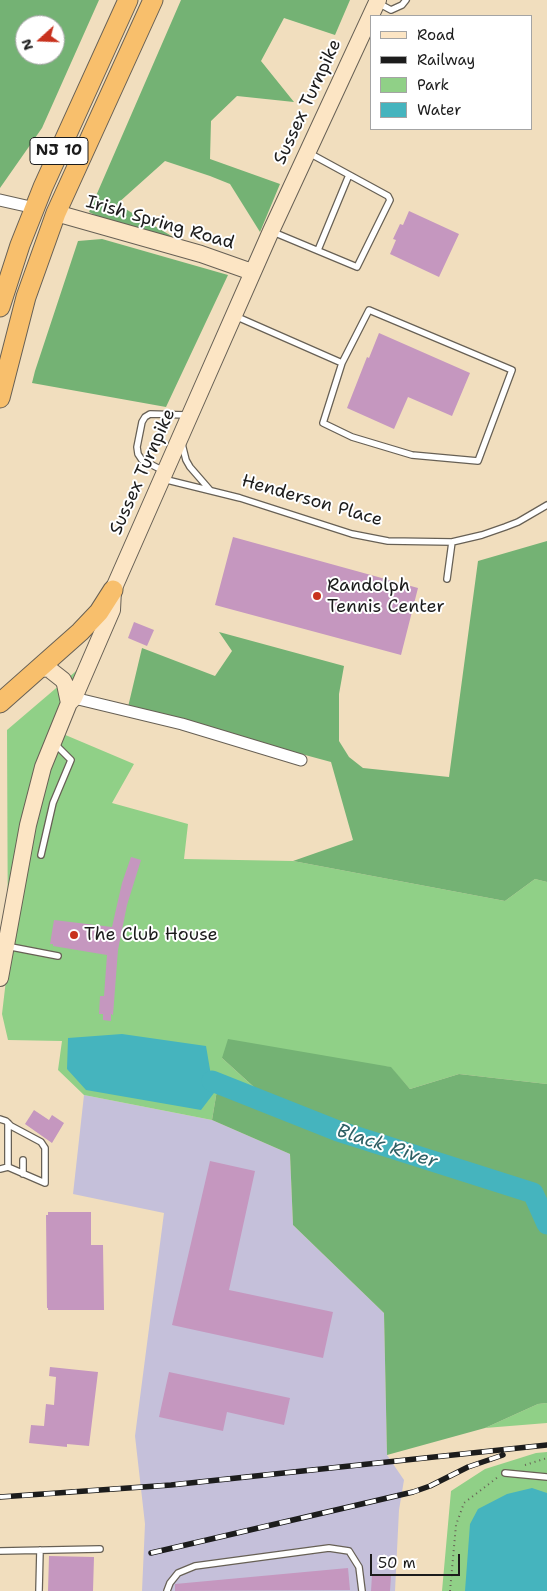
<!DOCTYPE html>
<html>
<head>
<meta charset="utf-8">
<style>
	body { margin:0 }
	#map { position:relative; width:547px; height:1591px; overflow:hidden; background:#f1debe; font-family:"Shantell Sans",sans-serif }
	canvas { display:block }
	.legend { position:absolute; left:370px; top:15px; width:162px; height:115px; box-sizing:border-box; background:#fff; border:1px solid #a4a4a4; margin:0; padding:6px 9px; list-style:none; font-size:15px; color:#1c1c1c }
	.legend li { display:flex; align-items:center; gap:10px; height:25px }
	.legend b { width:25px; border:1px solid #a4a4a4 }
	.north { position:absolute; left:15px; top:15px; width:50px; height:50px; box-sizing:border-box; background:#fff; border:1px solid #a4a4a4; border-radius:50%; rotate:250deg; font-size:14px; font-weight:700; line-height:20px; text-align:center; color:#1c1c1c }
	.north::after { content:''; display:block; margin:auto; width:18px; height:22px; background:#c8321e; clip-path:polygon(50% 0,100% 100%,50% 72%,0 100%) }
	.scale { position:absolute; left:370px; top:1554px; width:90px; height:22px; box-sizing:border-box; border:2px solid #1c1c1c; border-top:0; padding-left:6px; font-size:15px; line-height:18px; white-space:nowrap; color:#1c1c1c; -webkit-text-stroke:4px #fff; paint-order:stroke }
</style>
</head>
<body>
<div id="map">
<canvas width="547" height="1591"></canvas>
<ul class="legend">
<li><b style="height:6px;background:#fce5c4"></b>Road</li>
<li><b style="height:6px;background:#1c1c1c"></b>Railway</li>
<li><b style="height:14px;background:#90d087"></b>Park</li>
<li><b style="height:14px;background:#45b4be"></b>Water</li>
</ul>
<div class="north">N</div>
<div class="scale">50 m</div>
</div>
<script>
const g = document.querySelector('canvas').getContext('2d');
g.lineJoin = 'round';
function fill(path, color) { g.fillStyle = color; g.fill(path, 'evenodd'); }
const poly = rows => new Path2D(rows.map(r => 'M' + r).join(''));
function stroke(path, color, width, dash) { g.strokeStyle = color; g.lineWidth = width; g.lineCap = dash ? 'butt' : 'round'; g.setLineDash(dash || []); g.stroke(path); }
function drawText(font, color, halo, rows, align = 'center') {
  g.font = font + ' "Shantell Sans",sans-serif'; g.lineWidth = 4; g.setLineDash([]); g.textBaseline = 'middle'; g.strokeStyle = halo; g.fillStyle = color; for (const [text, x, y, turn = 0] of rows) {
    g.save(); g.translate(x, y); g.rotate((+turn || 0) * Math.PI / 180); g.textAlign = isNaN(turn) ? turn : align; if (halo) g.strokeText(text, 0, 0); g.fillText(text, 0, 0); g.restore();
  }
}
const industrial = poly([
	[84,1095,212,1120,290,1154,293,1225,384,1313,387,1455,404,1480,399,1510,395,1591,142,1591,145,1524,135,1436,164,1213,73,1194]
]);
const green = poly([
	[82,666,56,731,134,764,112,803,188,824,184,859,293,861,505,901,535,879,547,882,547,1084,459,1074,410,1089,390,1067,222,1058,256,1089,217,1090,212,1120,84,1095,58,1070,62,1041,8,1040,2,1014,8,963,7,730],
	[547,1403,547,1423,485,1428,538,1404],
	[547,1452,547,1591,442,1591,451,1491,485,1469,536,1453]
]);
const forest = poly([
	[0,0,99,0,42,128,0,188],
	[25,25,55,25,55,55,25,55],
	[181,0,350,0,335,35,284,18,261,61,294,102,237,96,211,121,210,159,280,184,260,232,230,184,210,176,165,161,117,204,175,238,107,221,89,212],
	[102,239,228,275,166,407,32,383,35,371,78,241],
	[547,541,547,882,535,879,505,901,293,861,353,840,331,762,128,707,142,648,215,676,232,651,219,632,344,666,339,694,339,741,349,757,363,768,449,777,478,561],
	[228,1039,391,1067,410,1089,459,1074,547,1084,547,1403,538,1404,485,1428,387,1455,384,1313,293,1225,290,1154,212,1120,217,1090,255,1088,222,1058]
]);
const water = poly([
	[122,1034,206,1046,214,1093,201,1110,86,1090,67,1069,68,1038],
	[532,1488,547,1493,547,1591,465,1591,470,1524,478,1509,507,1494]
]);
const river = poly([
	[212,1081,338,1131,533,1193,547,1224]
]);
const building = poly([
	[409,211,459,234,439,277,390,254,396,240,393,239,400,224,403,225],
	[379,333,470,373,452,416,408,397,394,429,347,408,367,357,369,358],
	[233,537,418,588,401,655,215,605],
	[134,622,154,630,147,646,128,638],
	[131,857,141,860,127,905,118,950,113,1015,111,1014,111,1021,103,1020,103,1014,99,1014,100,996,104,996,107,955,53,946,53,944,50,944,54,920,112,927,122,883],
	[34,1110,49,1120,52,1115,64,1123,52,1143,25,1124],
	[210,1161,255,1171,229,1290,333,1312,323,1358,172,1325],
	[48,1212,91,1212,91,1245,103,1245,104,1310,48,1310,48,1308,47,1308,46,1215,48,1215],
	[50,1367,98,1372,89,1446,67,1444,67,1447,29,1443,31,1425,44,1426,46,1404,54,1405,56,1377,49,1376],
	[169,1372,290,1398,284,1425,227,1412,223,1431,159,1417],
	[49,1556,94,1557,93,1591,48,1591],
	[348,1568,350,1590,175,1591,175,1584],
	[372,1575,391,1576,390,1591,371,1591]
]);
const path = poly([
	[525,1465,547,1458],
	[450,1591,456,1525,464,1503,498,1477]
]);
const service = poly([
	[378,3,391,10,402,5,406,0],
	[273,232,357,267,390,200,388,196,309,153],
	[318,250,349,175],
	[235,316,342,363,323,423,352,437,412,455,478,461,512,370,369,310,342,363],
	[182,444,186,460,190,467,210,490],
	[164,471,142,460,138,454,137,447,142,422,145,417,150,414,187,415],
	[163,479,240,498,352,534,388,541,452,542,482,535,505,527,518,522,547,505],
	[447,579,452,542],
	[41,855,53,803,71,760,55,744],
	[6,946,58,956],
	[0,1119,6,1121,11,1126,41,1142,45,1148,45,1183,8,1167,0,1169],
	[8,1123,8,1167],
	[23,1174,23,1160],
	[505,1473,547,1477],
	[0,1551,100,1549],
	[39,1591,40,1550],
	[167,1591,170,1583,178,1573,195,1566,329,1548,349,1551,359,1567,362,1591]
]);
const minor = poly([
	[0,200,35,208],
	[74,698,182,724,301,760]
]);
const secondary = poly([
	[56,213,201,254,252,272],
	[40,668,49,669,63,680,65,684,69,703],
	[0,978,28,825,43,767,69,703,74,698,112,610,113,590,190,415,271,231,378,0]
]);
const trunk = poly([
	[0,307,20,245,43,187,128,0],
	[0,398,26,297,56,213,153,0],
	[0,703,80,632,99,612,113,590]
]);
const rail = poly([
	[0,1497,171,1485,547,1445],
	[151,1553,413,1492,430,1486,468,1467,503,1455]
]);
const markers = [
	[317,596,5,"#c8321e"],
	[74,935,5,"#c8321e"]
];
const shields = [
	[59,151,58]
];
const shieldNames = [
	["NJ 10",59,151]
];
const streetNames = [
	["Sussex Turnpike",308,102,-65],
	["Irish Spring Road",160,223,16],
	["Sussex Turnpike",143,472,-66],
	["Henderson Place",312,501,16]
];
const poiNames = [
	["Randolph",327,586],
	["Tennis Center",327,607],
	["The Club House",84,935]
];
const waterNames = [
	["Black River",387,1147,18]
];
fill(industrial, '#c5c0da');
fill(green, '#90d087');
fill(forest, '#74b274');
fill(water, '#45b4be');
stroke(river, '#45b4be', 21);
fill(building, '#c597bf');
stroke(service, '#676055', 8);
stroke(minor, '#676055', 13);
stroke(secondary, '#676055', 18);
stroke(trunk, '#676055', 21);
stroke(path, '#676055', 2, [1, 4]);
stroke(service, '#fff', 5.5);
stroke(minor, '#fff', 11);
stroke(secondary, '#fce5c4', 16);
stroke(trunk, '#f8bf6c', 19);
stroke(rail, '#1c1c1c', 5.5);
stroke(rail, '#fff', 4, [11]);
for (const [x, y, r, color] of markers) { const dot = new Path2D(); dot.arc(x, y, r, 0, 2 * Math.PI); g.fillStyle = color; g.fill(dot); stroke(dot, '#fff', 2); }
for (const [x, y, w] of shields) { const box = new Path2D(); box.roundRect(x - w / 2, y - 13.5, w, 27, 4); g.fillStyle = '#fff'; g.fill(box); stroke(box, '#1c1c1c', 1); }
drawText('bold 16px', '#1c1c1c', null, shieldNames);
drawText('18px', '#1c1c1c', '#fff', streetNames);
drawText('18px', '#1c1c1c', '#fff', poiNames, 'left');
drawText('italic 19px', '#2e6065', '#fff', waterNames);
</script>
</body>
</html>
